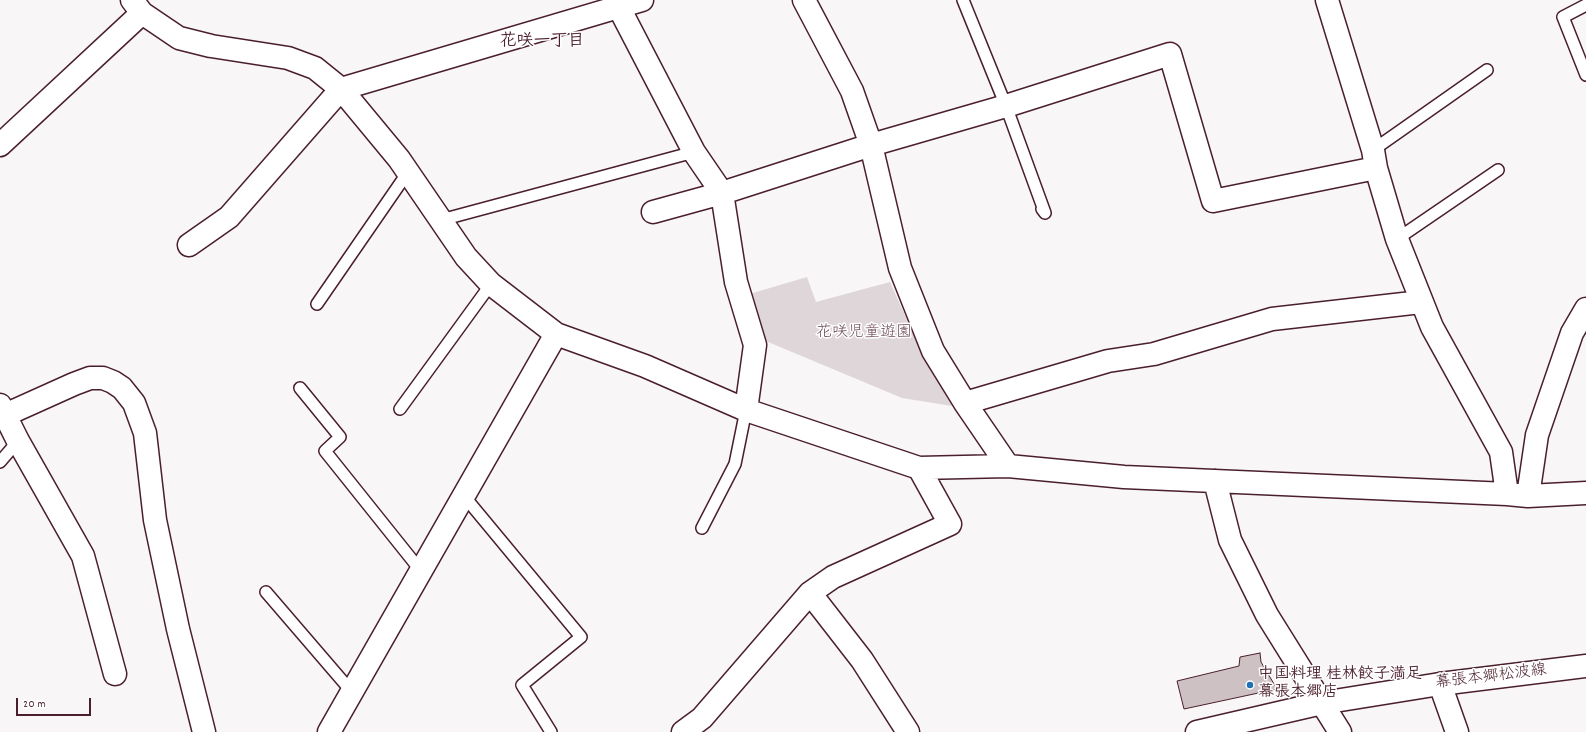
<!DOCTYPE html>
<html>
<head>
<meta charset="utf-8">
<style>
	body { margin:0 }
	#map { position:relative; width:1586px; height:732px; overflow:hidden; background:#f8f6f7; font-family:Dekko,sans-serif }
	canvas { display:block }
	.scale { position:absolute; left:16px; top:698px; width:75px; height:18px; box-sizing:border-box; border:2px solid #4a1f2b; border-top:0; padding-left:5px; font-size:12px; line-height:14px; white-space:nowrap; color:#4a1f2b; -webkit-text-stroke:3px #fff; paint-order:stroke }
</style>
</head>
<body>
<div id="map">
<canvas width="1586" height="732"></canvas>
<div class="scale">20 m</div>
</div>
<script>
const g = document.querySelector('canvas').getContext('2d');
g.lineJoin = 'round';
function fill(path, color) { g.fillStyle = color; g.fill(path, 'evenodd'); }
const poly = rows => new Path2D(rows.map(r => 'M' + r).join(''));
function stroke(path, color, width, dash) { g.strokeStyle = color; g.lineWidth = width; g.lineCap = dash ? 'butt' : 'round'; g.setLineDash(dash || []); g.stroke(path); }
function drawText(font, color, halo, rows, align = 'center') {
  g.font = font + ' Dekko,"Klee One",sans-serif'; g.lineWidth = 3; g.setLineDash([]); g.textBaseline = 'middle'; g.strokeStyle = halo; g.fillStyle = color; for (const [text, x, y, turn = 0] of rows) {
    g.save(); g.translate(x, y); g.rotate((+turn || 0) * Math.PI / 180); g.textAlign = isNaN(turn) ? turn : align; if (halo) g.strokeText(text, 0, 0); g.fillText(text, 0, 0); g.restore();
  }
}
const green = poly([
	[807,277,816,302,890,282,924,358,952,406,902,398,761,339,746,295]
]);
const building = poly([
	[1260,653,1261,662,1277,689,1184,709,1177,681,1239,666,1240,657,1260,653]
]);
const service = poly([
	[963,0,1006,106,1045,213,1042,209],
	[1586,5,1563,17,1586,75],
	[1373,150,1487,70],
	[441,220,694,152],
	[1397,239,1498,170],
	[317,304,408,172],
	[300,388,340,437,325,451,421,571],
	[400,409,491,284],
	[0,462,18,441],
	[464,496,581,637,522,685,551,732],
	[702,528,735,464,746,410],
	[266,592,352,692]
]);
const minor = poly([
	[132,0,142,13,179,38,211,46,288,58,315,68,341,89,399,159,466,257,491,284,556,334,645,366,746,410,919,468,1008,466,1124,477,1507,494,1528,496,1586,493],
	[615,0,694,152,722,193,736,282,755,345,746,410],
	[804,0,852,91,871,145,900,268,933,351,965,403,1008,466],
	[1327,0,1373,150,1376,168,1397,239,1432,327,1501,452,1507,494],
	[0,145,142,13],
	[653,212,722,193,871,145,1006,106,1170,54,1213,201,1376,168],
	[189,245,229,217,341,89,642,0],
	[965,403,1108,361,1154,354,1272,319,1421,302],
	[0,405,18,441,83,556,115,674],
	[5,415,74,384,90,378,103,378,113,382,122,388,134,403,145,433,155,520,178,629,204,732],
	[1215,481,1230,540,1267,615,1340,732],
	[1528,496,1537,435,1572,333,1586,309],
	[810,593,862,660,908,732],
	[1440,684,1457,732],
	[329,732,556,334],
	[683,732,702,718,810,593,833,577,950,524,919,468]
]);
const tertiary = poly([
	[1197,732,1322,703,1440,684,1586,666]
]);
const markers = [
	[1250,685,4,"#1f6fb2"]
];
const parkNames = [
	["花咲児童遊園",864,334]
];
const poiNames = [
	["中国料理 桂林餃子満足",1258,676],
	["幕張本郷店",1258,694]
];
const streetNames = [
	["幕張本郷松波線",1491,678,-7]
];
const neighbourhoodNames = [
	["花咲一丁目",542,43]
];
fill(green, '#ded6d9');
fill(building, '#cdc1c4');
stroke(building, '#4a1f2b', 1);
stroke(service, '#4a1f2b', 14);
stroke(minor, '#4a1f2b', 25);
stroke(tertiary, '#4a1f2b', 25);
stroke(service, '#fff', 11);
stroke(minor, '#fff', 22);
stroke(tertiary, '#fff', 22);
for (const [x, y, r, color] of markers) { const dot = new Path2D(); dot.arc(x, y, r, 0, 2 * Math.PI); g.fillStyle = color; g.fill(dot); stroke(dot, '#fff', 1.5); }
drawText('16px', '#6f4d56', '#fff', parkNames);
drawText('bold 16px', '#4a1f2b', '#fff', poiNames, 'left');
drawText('16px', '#4a1f2b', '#fff', streetNames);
drawText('bold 17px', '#4a1f2b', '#fff', neighbourhoodNames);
</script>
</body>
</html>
